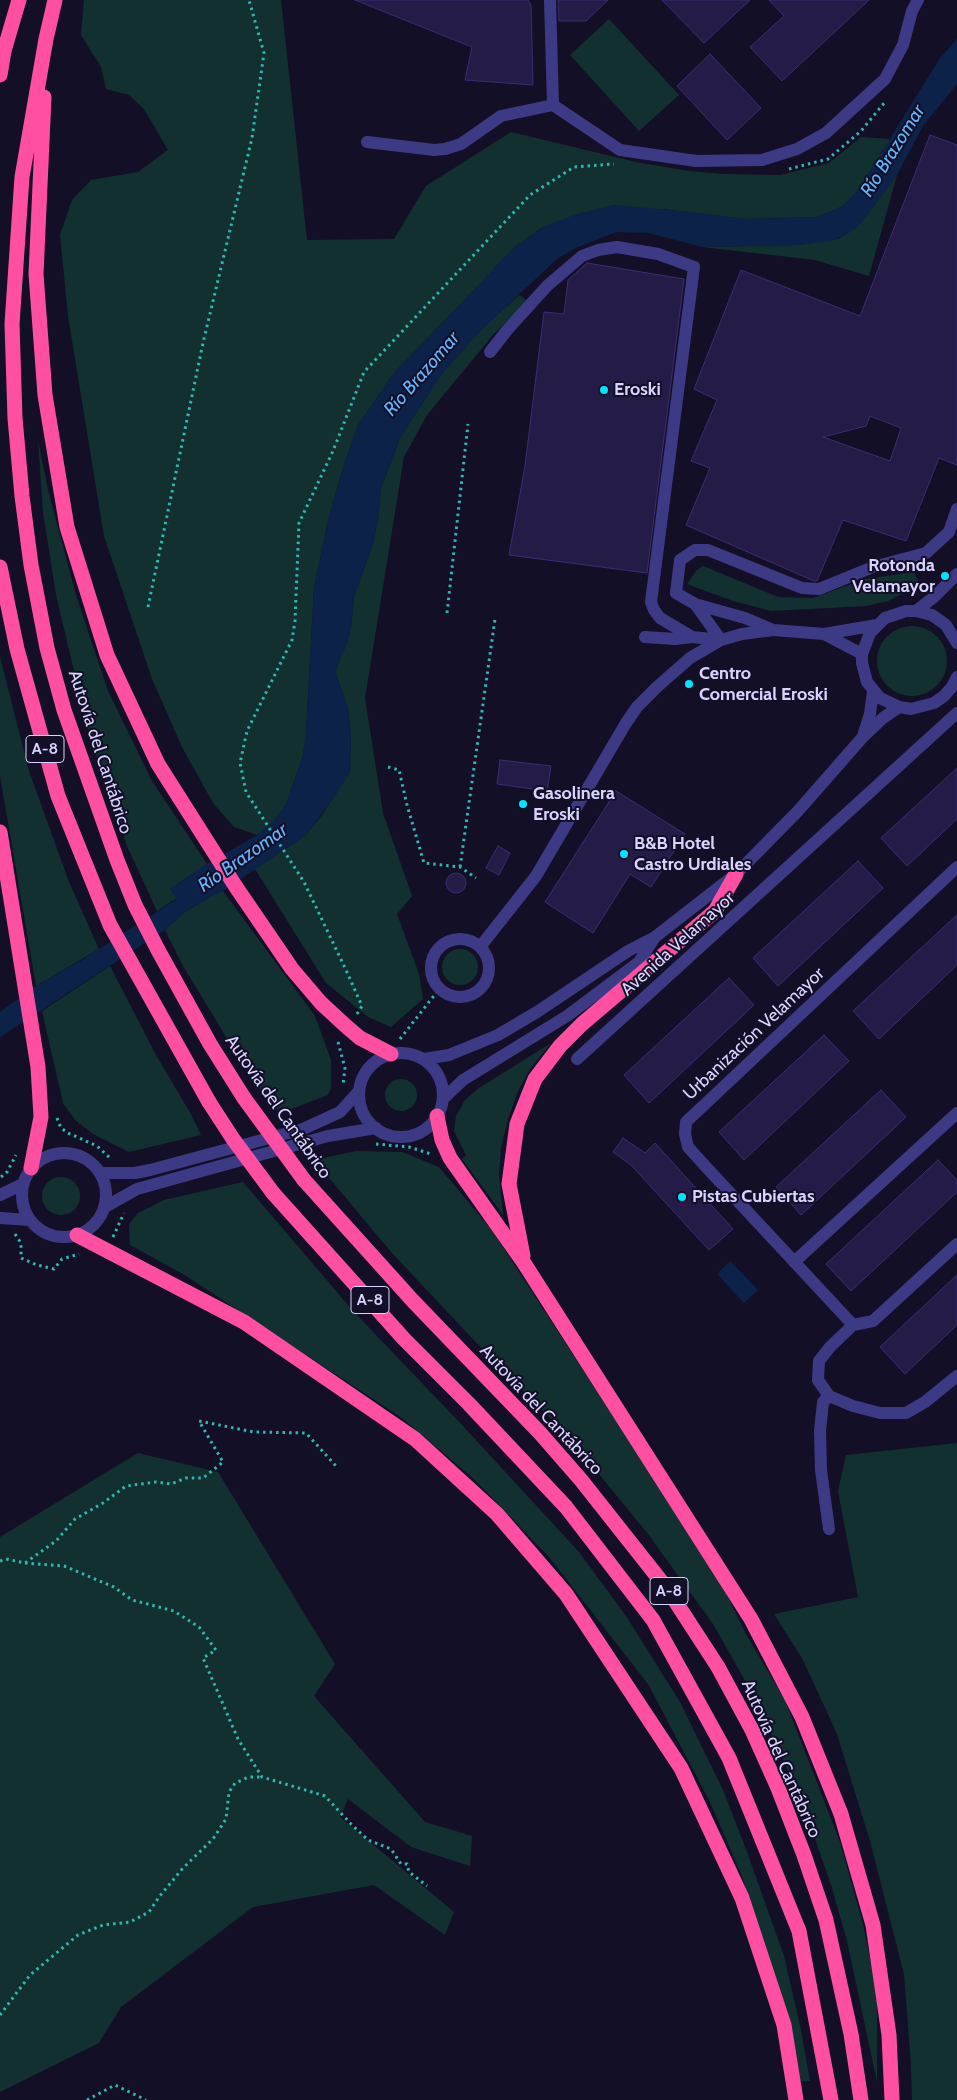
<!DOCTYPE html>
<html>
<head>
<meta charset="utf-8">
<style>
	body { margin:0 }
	canvas { display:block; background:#130f26 }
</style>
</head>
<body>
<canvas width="957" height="2100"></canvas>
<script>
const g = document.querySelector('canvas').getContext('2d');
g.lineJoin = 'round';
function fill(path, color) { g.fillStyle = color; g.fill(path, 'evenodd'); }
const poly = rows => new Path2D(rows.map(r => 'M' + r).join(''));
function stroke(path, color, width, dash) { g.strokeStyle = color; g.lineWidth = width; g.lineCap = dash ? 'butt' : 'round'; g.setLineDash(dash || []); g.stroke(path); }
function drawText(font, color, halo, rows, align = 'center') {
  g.font = font + ' Cabin,sans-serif'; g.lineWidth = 4; g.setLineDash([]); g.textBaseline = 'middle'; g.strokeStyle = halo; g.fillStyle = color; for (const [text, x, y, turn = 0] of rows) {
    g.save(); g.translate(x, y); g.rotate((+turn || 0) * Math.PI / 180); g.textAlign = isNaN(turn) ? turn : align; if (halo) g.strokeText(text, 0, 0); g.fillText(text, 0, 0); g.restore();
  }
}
const green = poly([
	[84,0,281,0,307,240,394,239,426,186,511,132,636,162,689,171,723,174,780,175,829,163,861,137,891,139,859,189,843,206,817,217,745,219,663,209,543,227,516,246,394,373,358,425,343,468,329,517,314,587,306,732,303,756,286,804,275,820,257,835,234,827,213,803,182,747,152,679,104,536,68,316,60,235,72,200,91,180,138,172,168,150,144,109,129,95,106,89,101,67,81,35],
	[609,19,679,95,639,131,570,55],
	[897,175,869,276,815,260,702,247,798,245,838,239,856,228],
	[519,295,527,301,493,335,427,415,404,457,365,698,383,813,412,896,397,914,419,974,423,999,391,1027,368,1017,326,983,255,869,306,835,322,815,350,772,351,735,348,708,335,672,346,645,351,628,354,597,373,543,378,519,381,488,400,438,440,376,483,328],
	[38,440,48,490,76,595,108,691,152,781,207,864,170,889,177,898,157,911,127,846,90,738,56,595,43,512],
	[703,566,778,597,813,598,865,579,914,572,920,585,888,601,866,606,771,611,733,601,687,584,697,570],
	'877 661a35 35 0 1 1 70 0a35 35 0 1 1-70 0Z',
	[0,657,29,771,69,882,99,949,36,986,0,776],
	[223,891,315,1016,331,1060,331,1088,328,1095,291,1109,276,1110,253,1081,183,966,165,930,185,912,213,895],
	'442 967a18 18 0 1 1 36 0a18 18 0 1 1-36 0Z',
	[110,966,156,1055,192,1116,201,1135,129,1152,93,1134,75,1120,63,1103,42,1011],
	[551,1043,530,1069,518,1091,508,1119,501,1148,499,1174,503,1215,462,1159,466,1155,454,1131,456,1116,465,1100,479,1088],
	'385 1095a16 16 0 1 1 32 0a16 16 0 1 1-32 0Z',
	[356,1151,402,1152,439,1167,491,1229,718,1577,746,1634,785,1700,840,1842,863,1924,877,1993,877,2082,847,1941,832,1888,802,1801,755,1698,713,1624,648,1534,567,1435,502,1370,392,1253,314,1160],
	'42 1196a19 19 0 1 1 38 0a19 19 0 1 1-38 0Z',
	[243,1182,354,1312,463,1426,579,1552,626,1616,680,1702,723,1790,747,1852,784,1956,801,2030,810,2081,800,2081,779,1991,742,1876,710,1802,648,1684,549,1557,475,1480,402,1418,183,1274,130,1245,129,1224,138,1213,164,1200],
	[957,1443,957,2100,912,2100,911,2064,904,1974,870,1841,837,1734,803,1660,774,1614,858,1597,838,1491,846,1455],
	[138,1453,218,1472,335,1664,314,1696,425,1822,472,1836,470,1866,411,1847,348,1799,340,1817,454,1912,445,1935,374,1885,253,1907,121,2007,99,2043,0,2092,0,1537]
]);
const water = poly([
	[957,39,957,84,923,126,897,175,866,217,856,228,844,236,831,241,798,245,702,247,649,233,616,232,576,248,557,259,483,328,440,376,400,438,381,488,378,519,373,543,354,597,351,628,346,646,335,672,348,708,351,735,350,772,337,793,306,835,223,891,213,895,185,912,165,930,0,1037,0,1012,36,986,82,960,177,899,170,889,207,864,257,835,275,820,286,804,303,756,306,732,314,587,329,517,343,468,358,425,394,373,516,246,543,227,577,214,614,205,691,212,745,219,792,218,817,217,843,206,859,189,940,58],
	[730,1261,758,1290,744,1303,717,1274]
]);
const building = poly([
	[355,0,528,0,531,5,533,85,465,80,472,47,355,0],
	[558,0,608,0,586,21,559,21,558,0],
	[662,0,750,0,704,43,662,0],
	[769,0,869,0,782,81,750,47,784,16,769,0],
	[710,54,761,108,727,140,677,86,710,54],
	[930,135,957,145,957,465,939,458,906,541,843,520,817,581,814,581,686,525,710,468,691,461,717,400,694,389,741,270,860,316,930,135],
	[870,416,901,428,890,461,823,437,866,426,870,416],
	[587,263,684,279,647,573,509,555,525,466,544,312,564,314,568,280,587,263],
	[500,760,551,766,547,791,497,784,500,760],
	[957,768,957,819,907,866,881,838,957,768],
	[616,791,685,834,651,887,630,874,593,933,545,902,616,791],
	[498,846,510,853,499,875,486,868,498,846],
	[858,861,883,888,778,986,753,958,858,861],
	'446 883a10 10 0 1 1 20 0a10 10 0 1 1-20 0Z',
	[957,915,957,965,879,1039,853,1011,957,915],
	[729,978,754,1005,649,1103,624,1075,729,978],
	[824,1035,849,1061,744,1160,719,1132,824,1035],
	[881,1090,906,1117,801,1215,776,1187,881,1090],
	[623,1138,645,1153,655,1143,733,1229,709,1250,631,1165,613,1152,623,1138],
	[938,1160,957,1180,957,1192,851,1291,826,1264,938,1160],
	[957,1275,957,1325,905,1374,880,1347,957,1275]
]);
const path = poly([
	[789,169,828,159,861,131,885,102],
	[148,607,203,343,252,138,264,53,249,0],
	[447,613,468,424],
	[388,767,399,770,407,805,424,863,460,867,476,878],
	[460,867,495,619],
	[357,1014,362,1006,346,970,304,882,246,792,240,763,247,731,292,640,295,621,299,523,333,451,364,372,530,195,574,167,614,164],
	[400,1039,440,988],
	[338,1042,345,1068,343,1085],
	[57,1118,61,1128,68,1133,97,1146,110,1158],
	[376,1144,409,1147,431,1154],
	[1,1177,7,1172,16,1155],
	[15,1234,21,1243,21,1258,37,1265,54,1269,62,1259,79,1254],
	[113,1237,124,1213],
	[0,1561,6,1559,25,1563,56,1541,75,1519,103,1503,126,1486,156,1482,171,1484,186,1478,203,1478,223,1462,199,1421,254,1432,306,1433,336,1466],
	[25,1563,64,1566,114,1587,132,1600,174,1611,199,1627,216,1650,203,1658,238,1739,262,1777,325,1796,351,1824,368,1840,391,1849,401,1864,407,1864,409,1872,427,1886],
	[0,2015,30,1975,78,1935,103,1925,130,1922,149,1912,159,1897,183,1868,213,1839,226,1819,229,1792,235,1783,249,1777,262,1777],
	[87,2100,115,2085,146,2100]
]);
const minor = poly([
	[550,0,553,105,620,150,696,161,762,160,797,149,826,133,885,79,903,45,912,11,918,0],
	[367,142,434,150,445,149,461,144,501,116,553,105],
	[490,352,508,329,547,286,582,256,598,250,617,247,658,254,694,267,651,602,654,610,660,618,692,637],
	[695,604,721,640],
	[916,611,934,597,957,574],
	[773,630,745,618,695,604,676,593,680,560,695,550,708,550,802,588,819,589,873,567,926,553,949,532,957,509],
	[824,634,862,654],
	[645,637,675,639,692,637,721,640],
	[957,643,946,625,932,615,916,611,906,611,885,618,870,633,862,654,862,663,867,682,880,698,899,707,911,709,934,703,944,696,952,687,957,677],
	[863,736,870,714,873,691],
	[957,867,686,1122,685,1134,688,1147,707,1168,853,1325,873,1321,957,1244],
	'431 968a29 29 0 1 1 58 0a29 29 0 1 1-58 0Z',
	[480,947,536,876,626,723,637,707,657,687,690,658,721,640,742,634,773,630,824,634,877,625],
	'359 1095a42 42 0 1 1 84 0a42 42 0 1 1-84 0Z',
	[424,1059,449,1055,498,1035,537,1012,628,951,655,937,736,874,798,811,862,738,883,718,899,707],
	[577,1059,957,713],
	[443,1099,463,1080,567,1016,639,962,655,937],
	'22 1195a42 42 0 1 1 84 0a42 42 0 1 1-84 0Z',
	[100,1173,135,1173,150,1170,303,1129,340,1112,359,1091],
	[0,1195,23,1184],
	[105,1207,137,1189,328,1136,376,1128],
	[0,1218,30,1220],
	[794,1262,957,1113],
	[853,1325,830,1347,819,1361,818,1380,829,1396,853,1406,880,1413,906,1413,925,1402,957,1376],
	[829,1396,823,1402,820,1431,821,1470,829,1529]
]);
const highway = poly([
	[55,0,46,39,22,177,12,324,15,418,22,496,31,565,47,648,64,710,117,860,135,905,158,950,210,1044,244,1098],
	[0,75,4,51,19,0],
	[44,97,36,274,45,395,67,527,107,655,158,764,236,887,292,969,321,1003,347,1027,360,1038,391,1054],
	[0,567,17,649,58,796,110,925,209,1102],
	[0,832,38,1067,41,1117,31,1168],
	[437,1116,442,1140,450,1158,524,1263,751,1619,802,1717,841,1814,873,1925,889,2035,892,2100],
	[304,1180,413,1301,540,1433,581,1480,668,1590,718,1667,752,1730,778,1788,804,1855,826,1920,851,2034,861,2100],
	[273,1193,404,1339,469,1404,566,1507,653,1620,729,1758,799,1931,831,2100],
	[77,1235,244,1322,415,1439,497,1514,566,1594,681,1768,742,1898,784,2025,796,2100],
	[523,1256,509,1184,517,1124,535,1079,560,1046,582,1024,715,911,736,874]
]);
const highwayBridge = poly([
	[244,1098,304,1180],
	[209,1102,233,1139,273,1193]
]);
const markers = [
	[604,390,5,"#00e5ff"],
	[945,576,5,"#00e5ff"],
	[689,684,5,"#00e5ff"],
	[523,804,5,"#00e5ff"],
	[624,854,5,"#00e5ff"],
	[682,1197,5,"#00e5ff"]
];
const shields = [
	[45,749,38],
	[370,1300,38],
	[669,1591,38]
];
const shieldNames = [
	["A-8",45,749],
	["A-8",370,1300],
	["A-8",669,1591]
];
const poiNames = [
	["Eroski",614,390],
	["Rotonda",935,566,"right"],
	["Velamayor",935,587,"right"],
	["Centro",699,674],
	["Comercial Eroski",699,695],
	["Gasolinera",533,794],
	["Eroski",533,815],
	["B&B Hotel",634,844],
	["Castro Urdiales",634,865],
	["Pistas Cubiertas",692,1197]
];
const streetNames = [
	["Autovía del Cantábrico",100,752,72],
	["Avenida Velamayor",678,944,-42],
	["Urbanización Velamayor",754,1034,-43],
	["Autovía del Cantábrico",278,1107,55],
	["Autovía del Cantábrico",541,1410,47],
	["Autovía del Cantábrico",781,1759,66]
];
const waterNames = [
	["Río Brazomar",893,151,-58],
	["Río Brazomar",422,374,-49],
	["Río Brazomar",243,858,-35]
];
fill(green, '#12302f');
fill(water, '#0c2248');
fill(building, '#241b47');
stroke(building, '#3b2d73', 1);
stroke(path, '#2fb8b0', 3, [2.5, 4]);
stroke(minor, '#3d3a85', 12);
stroke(highway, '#ff4fa3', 15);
stroke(highwayBridge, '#ff4fa3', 15);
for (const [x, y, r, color] of markers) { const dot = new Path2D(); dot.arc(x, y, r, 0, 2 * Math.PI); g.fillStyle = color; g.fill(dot); stroke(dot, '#130f26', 2); }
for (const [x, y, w] of shields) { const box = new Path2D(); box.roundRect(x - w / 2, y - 13.5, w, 27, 4); g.fillStyle = '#130f26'; g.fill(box); stroke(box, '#d9d4ff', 1); }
drawText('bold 16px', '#d9d4ff', null, shieldNames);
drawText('bold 18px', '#d9d4ff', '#130f26', poiNames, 'left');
drawText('18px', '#d9d4ff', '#130f26', streetNames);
drawText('italic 19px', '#62b6ff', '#130f26', waterNames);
</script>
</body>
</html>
